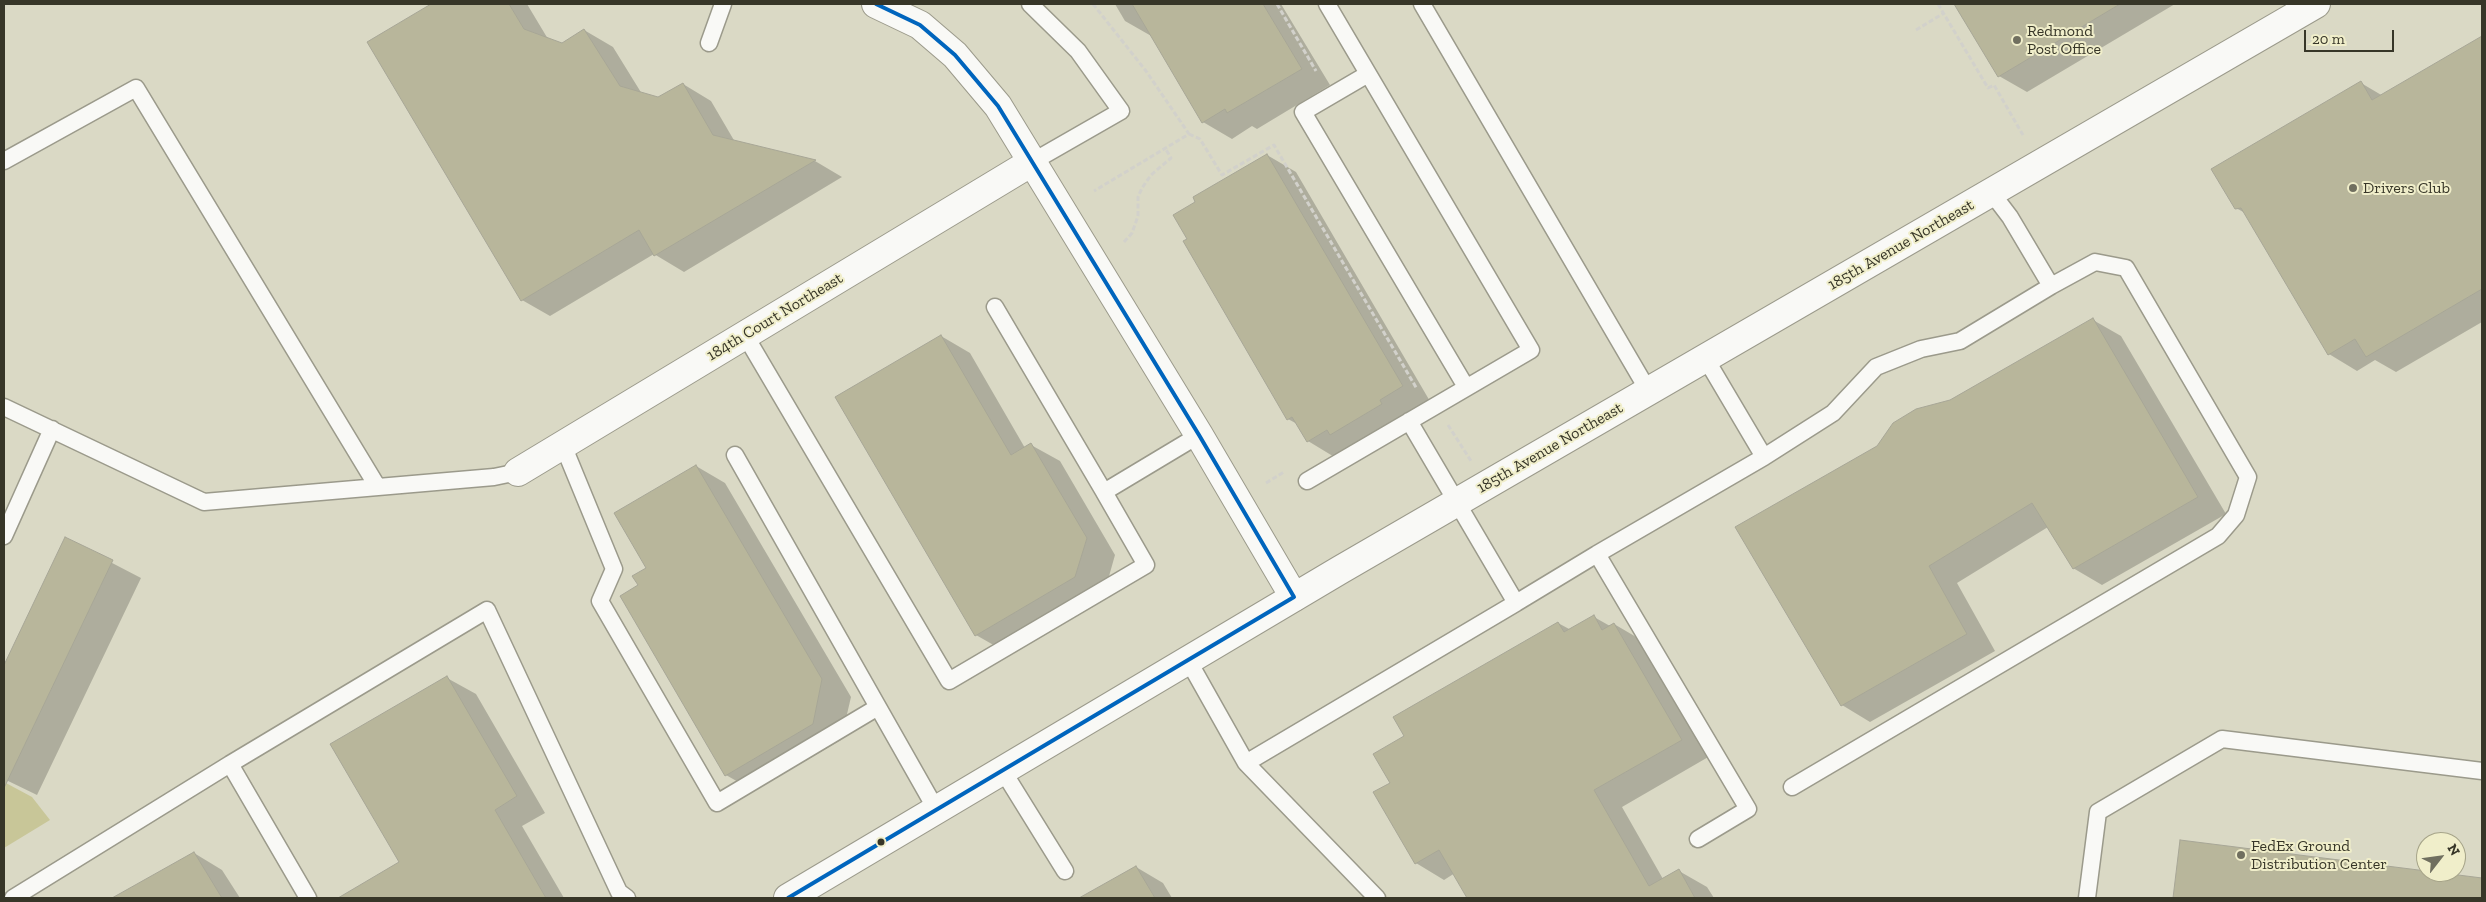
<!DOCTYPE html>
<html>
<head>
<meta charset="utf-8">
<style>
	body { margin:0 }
	#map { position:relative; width:2486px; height:902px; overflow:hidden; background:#dad9c5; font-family:"Zilla Slab",serif }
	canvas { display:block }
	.frame { position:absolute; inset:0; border:5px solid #373628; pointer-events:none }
	.north { position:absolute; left:2416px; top:832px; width:50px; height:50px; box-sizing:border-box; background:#f0eeca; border:1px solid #a6a489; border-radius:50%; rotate:60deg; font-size:14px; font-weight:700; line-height:20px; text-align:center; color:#373628 }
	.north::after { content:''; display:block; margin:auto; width:18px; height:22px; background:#706f5f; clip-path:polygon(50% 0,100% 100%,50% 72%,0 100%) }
	.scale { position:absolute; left:2304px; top:30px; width:90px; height:22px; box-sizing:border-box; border:2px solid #373628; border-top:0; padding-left:6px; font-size:15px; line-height:18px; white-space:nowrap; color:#373628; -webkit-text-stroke:4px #f0eeca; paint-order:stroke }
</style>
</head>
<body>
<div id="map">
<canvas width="2486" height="902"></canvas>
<div class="frame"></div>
<div class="north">N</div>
<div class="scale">20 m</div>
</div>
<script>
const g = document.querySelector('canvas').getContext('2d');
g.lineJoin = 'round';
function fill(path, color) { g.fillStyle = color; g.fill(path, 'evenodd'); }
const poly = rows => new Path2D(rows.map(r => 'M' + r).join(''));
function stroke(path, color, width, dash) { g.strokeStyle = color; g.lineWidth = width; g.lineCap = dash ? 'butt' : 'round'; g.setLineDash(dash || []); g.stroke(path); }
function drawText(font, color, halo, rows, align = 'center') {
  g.font = font + ' "Zilla Slab",serif'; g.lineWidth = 4; g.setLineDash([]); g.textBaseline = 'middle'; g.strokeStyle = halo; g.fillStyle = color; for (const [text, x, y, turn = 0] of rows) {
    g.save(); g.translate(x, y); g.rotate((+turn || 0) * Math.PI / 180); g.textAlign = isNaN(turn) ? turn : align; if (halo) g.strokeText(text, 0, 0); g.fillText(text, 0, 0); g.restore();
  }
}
const green = poly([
	[4,782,32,797,50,820,4,848]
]);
const shadow = poly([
	[433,4,527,4,548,39,563,44,584,30,613,47,642,94,658,98,683,84,711,101,735,142,815,161,842,177,684,272,654,254,550,316,522,300,368,42],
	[1115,4,1281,4,1330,85,1257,129,1252,126,1232,139,1203,122,1153,37,1125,21],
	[1956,4,2175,4,2027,92,1999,76],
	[2482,38,2482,322,2396,372,2375,360,2357,371,2329,354,2247,214,2236,208,2361,83,2383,96],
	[1267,155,1296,172,1431,403,1336,458,1308,441,1299,425,1288,419,1185,242],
	[2093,320,2121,336,2226,514,2102,585,2073,568,2048,527,1957,583,1995,651,1870,722,1842,705,1878,447,1951,402],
	[941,336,970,353,1025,448,1031,445,1060,461,1115,555,1104,594,1004,651,976,635],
	[696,466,725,483,851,697,841,740,754,791,726,775,639,586],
	[66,539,141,578,37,795,4,779,4,668],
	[1594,617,1610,626,1614,624,1643,641,1710,756,1622,807,1663,879,1679,871,1707,887,1714,898,1469,898,1455,873,1444,880,1416,863,1391,783,1405,736,1558,623,1571,630],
	[447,678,476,694,545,813,522,826,564,898,372,898,364,885,401,863],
	[2181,841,2482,879,2482,898,2175,898],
	[194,853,222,870,240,898,115,898],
	[1136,867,1163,883,1172,898,1082,898]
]);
const building = poly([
	[431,4,509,4,524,29,562,43,584,29,620,86,658,97,683,83,713,135,816,160,654,256,639,230,521,301,367,42,431,4],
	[1132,4,1263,4,1302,69,1227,113,1225,109,1202,123,1132,4],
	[1954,4,2120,4,1998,77,1954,4],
	[2482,36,2482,289,2366,357,2355,339,2328,355,2241,208,2235,209,2211,169,2361,81,2372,100,2482,36],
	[1267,154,1403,386,1380,400,1382,404,1330,435,1327,430,1307,442,1292,417,1287,420,1183,241,1187,239,1173,215,1195,202,1193,197,1267,154],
	[2093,318,2198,497,2073,569,2032,503,1929,566,1967,634,1841,706,1735,527,1877,446,1893,423,1916,409,1950,400,2093,318],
	[941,335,1011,455,1031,443,1087,538,1075,577,975,636,835,397,941,335],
	[696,465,822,679,813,724,725,776,620,596,638,585,632,576,646,568,614,513,696,465],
	[65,537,113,560,4,788,4,665,65,537],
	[1594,615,1602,630,1614,623,1682,740,1594,790,1649,886,1679,869,1695,898,1467,898,1439,850,1415,864,1373,792,1390,783,1373,754,1404,736,1393,717,1558,622,1564,632,1594,615],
	[447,676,517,796,495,810,546,898,338,898,399,862,330,744,447,676],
	[2180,840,2482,878,2482,898,2173,898,2180,840],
	[194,852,222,898,112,898,194,852],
	[1136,866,1155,898,1079,898,1136,866]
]);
const path = poly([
	[1093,4,1146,71,1189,134,1094,191],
	[1277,4,1316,71],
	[1938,4,1988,88,1994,85,2023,135],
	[1916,30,1944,13],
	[1189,134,1200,139,1222,175,1274,145,1417,389],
	[1124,242,1132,233,1138,216,1138,197,1142,188,1151,175,1171,158,1165,148],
	[1448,425,1471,461],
	[1266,483,1284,472]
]);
const service = poly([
	[1030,4,1078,51,1121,111,1032,162],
	[1422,4,1649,392],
	[709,43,723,4],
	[1368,74,1303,112,1466,387],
	[4,161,136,88,377,486],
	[995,307,1104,492,1199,435],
	[745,335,949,681,1146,565,1104,492],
	[1706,359,1764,457,1833,413,1876,367,1921,349,1960,341,2051,286,2010,217,1991,192],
	[4,407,204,502,494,477,518,472],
	[1409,421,1516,603,1597,554,1748,809,1698,839],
	[563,445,614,569,600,601,717,803,878,707,735,455],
	[1307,481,1531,350,1327,4],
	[4,536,52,429],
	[1597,554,1764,457],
	[1188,660,1246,763,1516,603],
	[878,707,937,811],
	[1246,763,1377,898],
	[1003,771,1065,871],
	[1792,787,2218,536,2236,515,2248,477,2126,268,2095,262,2051,286],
	[13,898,230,764],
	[308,898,230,764,487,610,619,892,627,898],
	[2087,898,2098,812,2222,739,2482,771]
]);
const minor = poly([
	[876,4,920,25,955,55,998,106,1199,435,1294,597],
	[518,472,1032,162]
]);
const tertiary = poly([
	[788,898,1340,570,2316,4]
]);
const bus1 = poly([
	[788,898,1294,597,1199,435,998,106,955,55,920,25,876,4]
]);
const markers = [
	[2017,40,5,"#706f5f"],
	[2353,188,5,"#706f5f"],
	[881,842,4.5,"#373628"],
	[2241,855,5,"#706f5f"]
];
const poiNames = [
	["Redmond",2027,31],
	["Post Office",2027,49],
	["Drivers Club",2363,188],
	["FedEx Ground",2251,846],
	["Distribution Center",2251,864]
];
const streetNames = [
	["185th Avenue Northeast",1901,245,-30],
	["184th Court Northeast",775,317,-31],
	["185th Avenue Northeast",1550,448,-30]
];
fill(green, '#c8c698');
fill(shadow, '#0003');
fill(building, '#b8b69b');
stroke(building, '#a7a696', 1);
stroke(service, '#9b9a8b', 19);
stroke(minor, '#9b9a8b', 30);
stroke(tertiary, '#9b9a8b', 30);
stroke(path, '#d2d1cb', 3, [5, 2.5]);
stroke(service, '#f9f9f6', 16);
stroke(minor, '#f9f9f6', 28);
stroke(tertiary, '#f9f9f6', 28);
stroke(bus1, '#0065bd', 4);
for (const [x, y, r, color] of markers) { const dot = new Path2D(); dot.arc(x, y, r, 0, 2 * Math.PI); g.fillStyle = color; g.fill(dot); stroke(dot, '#f0eeca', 2); }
drawText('16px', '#373628', '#f0eeca', poiNames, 'left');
drawText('16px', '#373628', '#f0eeca', streetNames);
</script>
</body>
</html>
